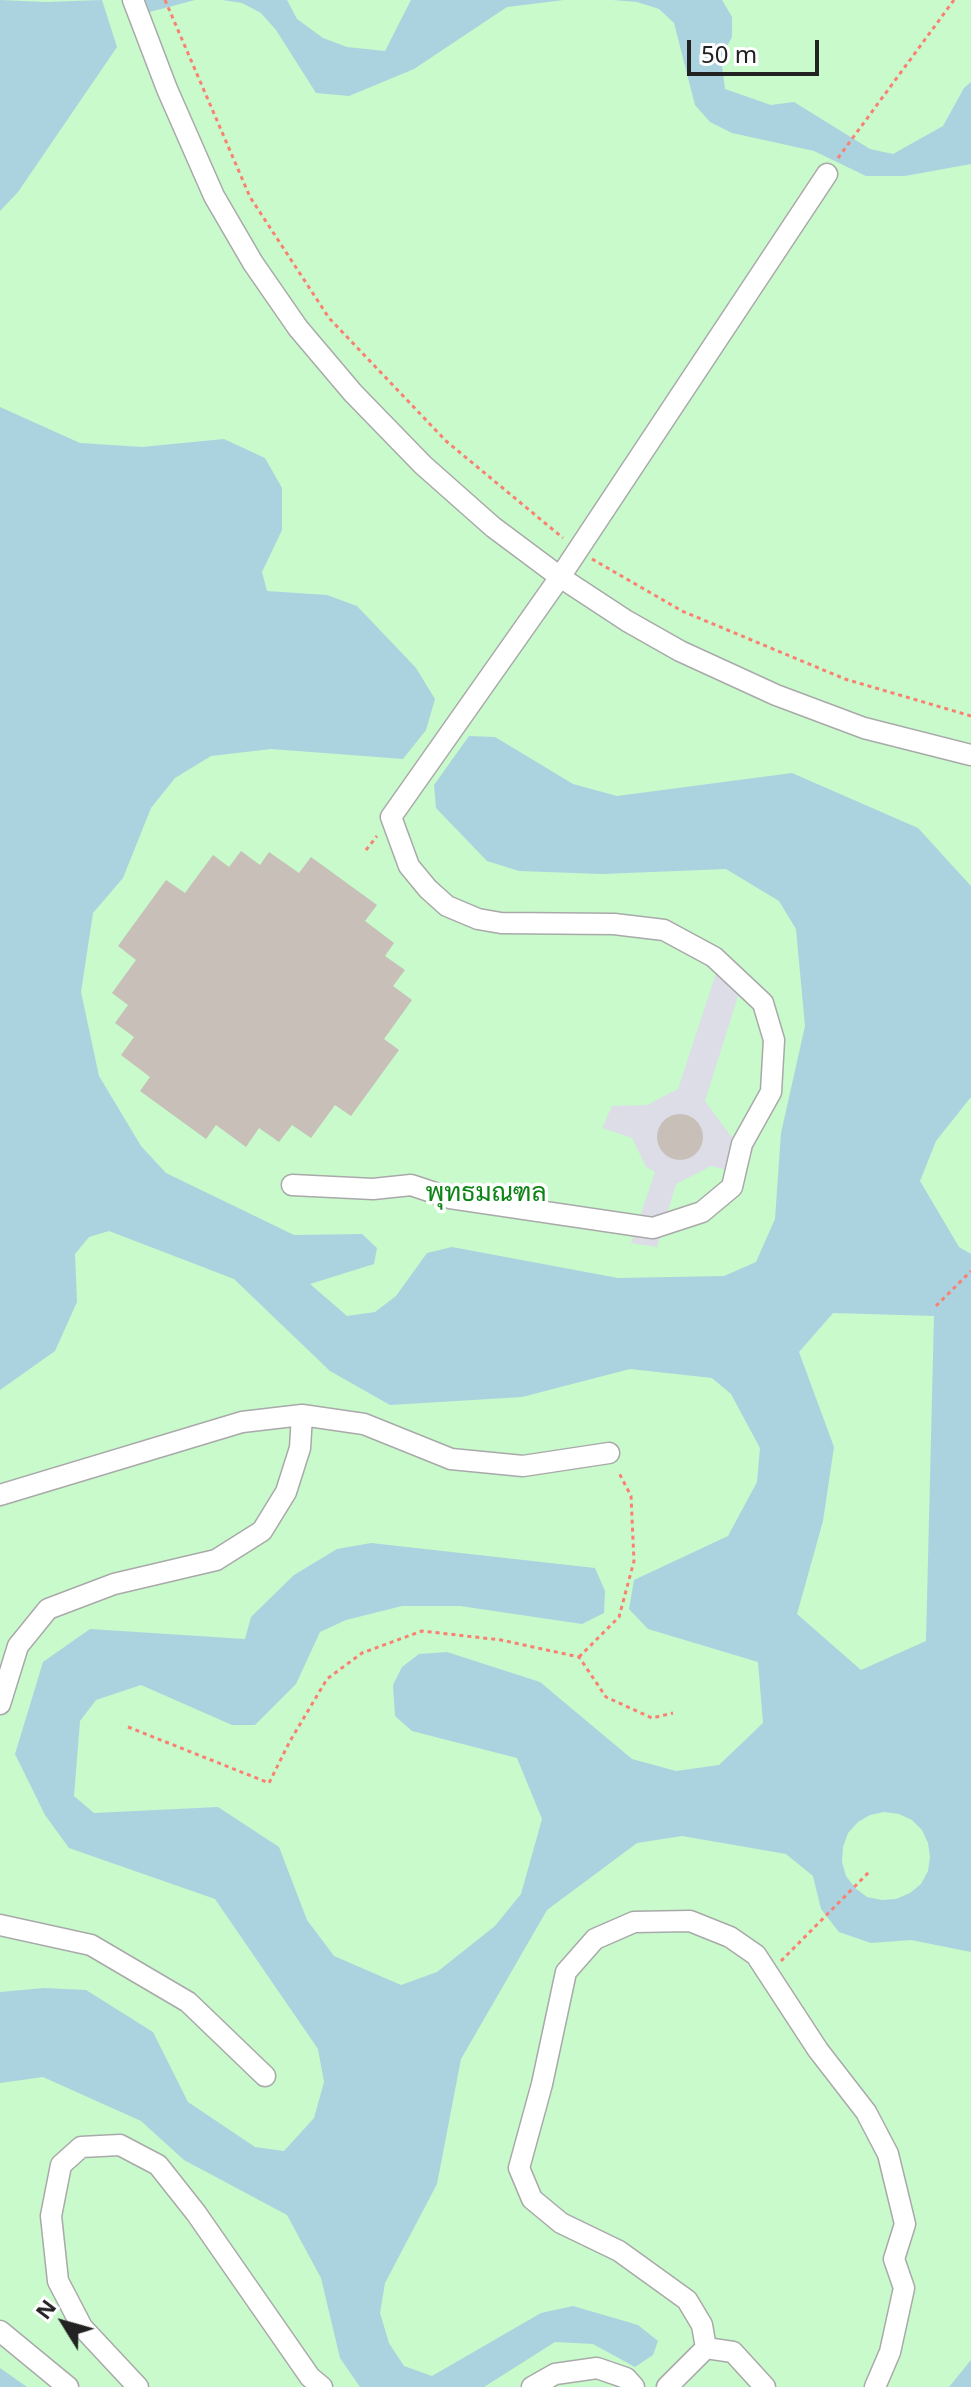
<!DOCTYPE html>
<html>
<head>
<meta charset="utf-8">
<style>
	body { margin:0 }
	#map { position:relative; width:971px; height:2387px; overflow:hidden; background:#f2efe9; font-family:"Noto Sans",sans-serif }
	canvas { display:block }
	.north { position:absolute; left:24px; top:2283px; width:80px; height:80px; -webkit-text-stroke:6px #fff; paint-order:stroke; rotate:307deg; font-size:22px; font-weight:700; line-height:32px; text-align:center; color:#222 }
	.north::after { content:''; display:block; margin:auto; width:28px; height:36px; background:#222; clip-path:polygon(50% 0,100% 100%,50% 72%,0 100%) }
	.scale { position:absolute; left:687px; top:40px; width:132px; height:36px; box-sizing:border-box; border:4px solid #222; border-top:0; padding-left:10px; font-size:24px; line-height:28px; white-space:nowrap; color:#222; -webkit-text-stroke:6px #fff; paint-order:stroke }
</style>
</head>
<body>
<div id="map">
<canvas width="971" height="2387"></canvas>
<div class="north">N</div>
<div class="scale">50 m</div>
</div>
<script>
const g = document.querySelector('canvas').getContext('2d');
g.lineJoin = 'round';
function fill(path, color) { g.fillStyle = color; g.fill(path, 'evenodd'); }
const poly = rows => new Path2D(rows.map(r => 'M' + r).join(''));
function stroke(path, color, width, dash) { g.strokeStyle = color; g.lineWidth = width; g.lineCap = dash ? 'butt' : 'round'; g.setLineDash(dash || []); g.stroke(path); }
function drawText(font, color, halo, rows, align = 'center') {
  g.font = font + ' "Noto Sans",Sarabun,sans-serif'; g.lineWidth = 7; g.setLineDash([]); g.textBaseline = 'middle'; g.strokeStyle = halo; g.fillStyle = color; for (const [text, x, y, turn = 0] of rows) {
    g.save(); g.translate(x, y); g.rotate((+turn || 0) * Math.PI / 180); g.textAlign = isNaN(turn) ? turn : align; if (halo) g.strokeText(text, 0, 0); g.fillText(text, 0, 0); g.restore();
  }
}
const park = poly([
	[0,0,971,0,971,2387,0,2387]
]);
const plaza = poly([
	[721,958,744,977,705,1101,731,1136,754,1147,743,1174,711,1166,676,1184,657,1247,631,1243,655,1172,646,1167,632,1138,602,1128,612,1106,647,1105,678,1089]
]);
const water = poly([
	[0,0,45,2,102,0,117,47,18,192,0,211],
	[136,0,195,0,142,14],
	[222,0,287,0,297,19,323,38,347,47,385,51,411,0,564,0,507,7,414,69,349,96,316,93,276,30,261,13,242,3],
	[613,0,722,0,732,17,732,37,721,58,725,89,771,105,794,102,870,149,893,154,943,126,964,88,971,82,971,164,905,176,866,176,814,151,732,133,710,122,695,105,674,23,659,9,637,2],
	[0,407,80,443,142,447,224,439,265,458,282,488,282,530,262,572,267,591,327,595,357,606,416,668,435,699,426,730,403,759,271,749,211,756,175,778,151,808,123,878,93,913,81,992,99,1076,141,1146,166,1173,294,1235,362,1234,377,1248,374,1264,310,1284,347,1316,375,1312,396,1296,427,1253,452,1247,618,1278,724,1276,756,1262,775,1219,781,1133,805,1026,796,929,779,901,726,869,602,874,519,871,487,861,436,808,434,785,469,736,495,737,573,784,617,796,792,773,918,828,971,886,971,1097,936,1141,920,1181,959,1247,971,1254,971,1952,911,1940,871,1943,839,1932,821,1909,813,1876,786,1854,682,1836,637,1843,547,1910,461,2059,437,2184,385,2283,380,2313,389,2343,404,2366,432,2376,541,2313,573,2306,638,2325,658,2341,653,2355,635,2367,593,2344,555,2342,484,2387,360,2387,340,2358,321,2278,287,2215,184,2160,141,2121,43,2077,0,2083,0,1992,44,1988,86,1990,153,2032,188,2102,255,2147,284,2151,314,2118,324,2082,318,2049,215,1899,69,1848,45,1815,15,1754,43,1662,90,1629,245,1639,251,1617,294,1575,337,1549,371,1543,595,1568,605,1591,604,1613,582,1624,460,1606,402,1606,346,1620,320,1632,296,1684,255,1725,232,1725,141,1685,96,1700,80,1721,74,1796,94,1813,218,1807,279,1847,307,1920,334,1956,401,1985,437,1972,495,1926,521,1894,542,1819,517,1758,412,1731,395,1716,393,1685,402,1667,419,1654,447,1652,540,1682,632,1759,676,1771,719,1765,763,1723,758,1662,648,1629,629,1609,634,1580,728,1536,757,1482,760,1448,731,1394,712,1378,630,1369,522,1397,390,1405,330,1371,234,1279,109,1231,89,1237,75,1254,77,1302,55,1351,0,1390],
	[833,1313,934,1316,926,1641,861,1670,797,1614,823,1521,834,1447,799,1352],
	[884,1812,899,1814,912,1820,922,1830,928,1843,930,1857,928,1871,921,1884,910,1893,896,1899,882,1900,867,1897,855,1888,846,1876,842,1862,843,1847,848,1833,858,1822,870,1815],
	[971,2360,971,2387,949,2387],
	[0,2368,27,2387,0,2387]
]);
const building = poly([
	[241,851,260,865,269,852,299,873,311,857,377,905,365,921,394,943,385,956,405,970,393,986,412,1000,384,1039,399,1050,351,1116,335,1105,311,1138,292,1125,279,1142,259,1128,246,1147,216,1125,206,1139,140,1091,150,1077,121,1055,134,1037,115,1023,128,1005,112,993,136,960,118,946,166,880,185,893,213,855,229,867],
	'657 1137a23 23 0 1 1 46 0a23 23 0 1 1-46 0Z'
]);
const path = poly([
	[165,0,250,197,329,318,446,441,563,538],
	[838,158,954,0],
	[592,559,682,611,845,679,971,716],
	[366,850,377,836],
	[936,1306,971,1271],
	[579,1657,619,1617,634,1561,631,1496,618,1471],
	[128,1727,269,1783,290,1741,327,1679,362,1653,422,1631,501,1640,579,1657,606,1697,652,1718,673,1713],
	[781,1961,871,1870]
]);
const minor = poly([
	[133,0,167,89,214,196,253,263,298,328,353,393,423,465,493,527,560,577,627,621,680,651,776,695,864,728,971,755],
	[292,1185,373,1189,411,1185,450,1198,653,1228,702,1212,732,1187,742,1144,771,1092,774,1040,763,1003,714,957,664,930,614,924,501,923,478,919,447,906,428,889,409,866,391,817,560,577,827,174],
	[0,1495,242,1422,302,1415,364,1424,451,1459,523,1466,609,1453],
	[0,1704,18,1646,48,1609,114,1584,216,1560,262,1531,286,1492,300,1448,302,1415],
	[0,1925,91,1945,188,2002,265,2076],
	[0,2331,68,2387],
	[706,2348,702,2325,687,2300,619,2251,561,2223,532,2199,519,2168,542,2084,566,1972,595,1939,634,1922,690,1921,730,1937,756,1955,818,2050,866,2112,888,2154,905,2224,894,2259,904,2288,890,2352,875,2387],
	[706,2348,733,2352,765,2387],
	[138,2387,82,2327,58,2281,51,2216,61,2165,81,2147,120,2145,158,2165,196,2213,310,2377,322,2387],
	[532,2387,555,2374,597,2368,626,2378,634,2387],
	[667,2387,706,2348]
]);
const parkNames = [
	["พุทธมณฑล",486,1194]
];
fill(park, '#c8facc');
fill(plaza, '#dddde8');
fill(water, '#aad3df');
fill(building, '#c7bfb8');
stroke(minor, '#a9a9a9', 23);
stroke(path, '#fa8072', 3, [4, 4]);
stroke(minor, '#fff', 20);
drawText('26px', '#0c8416', '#fff', parkNames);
</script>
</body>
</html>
